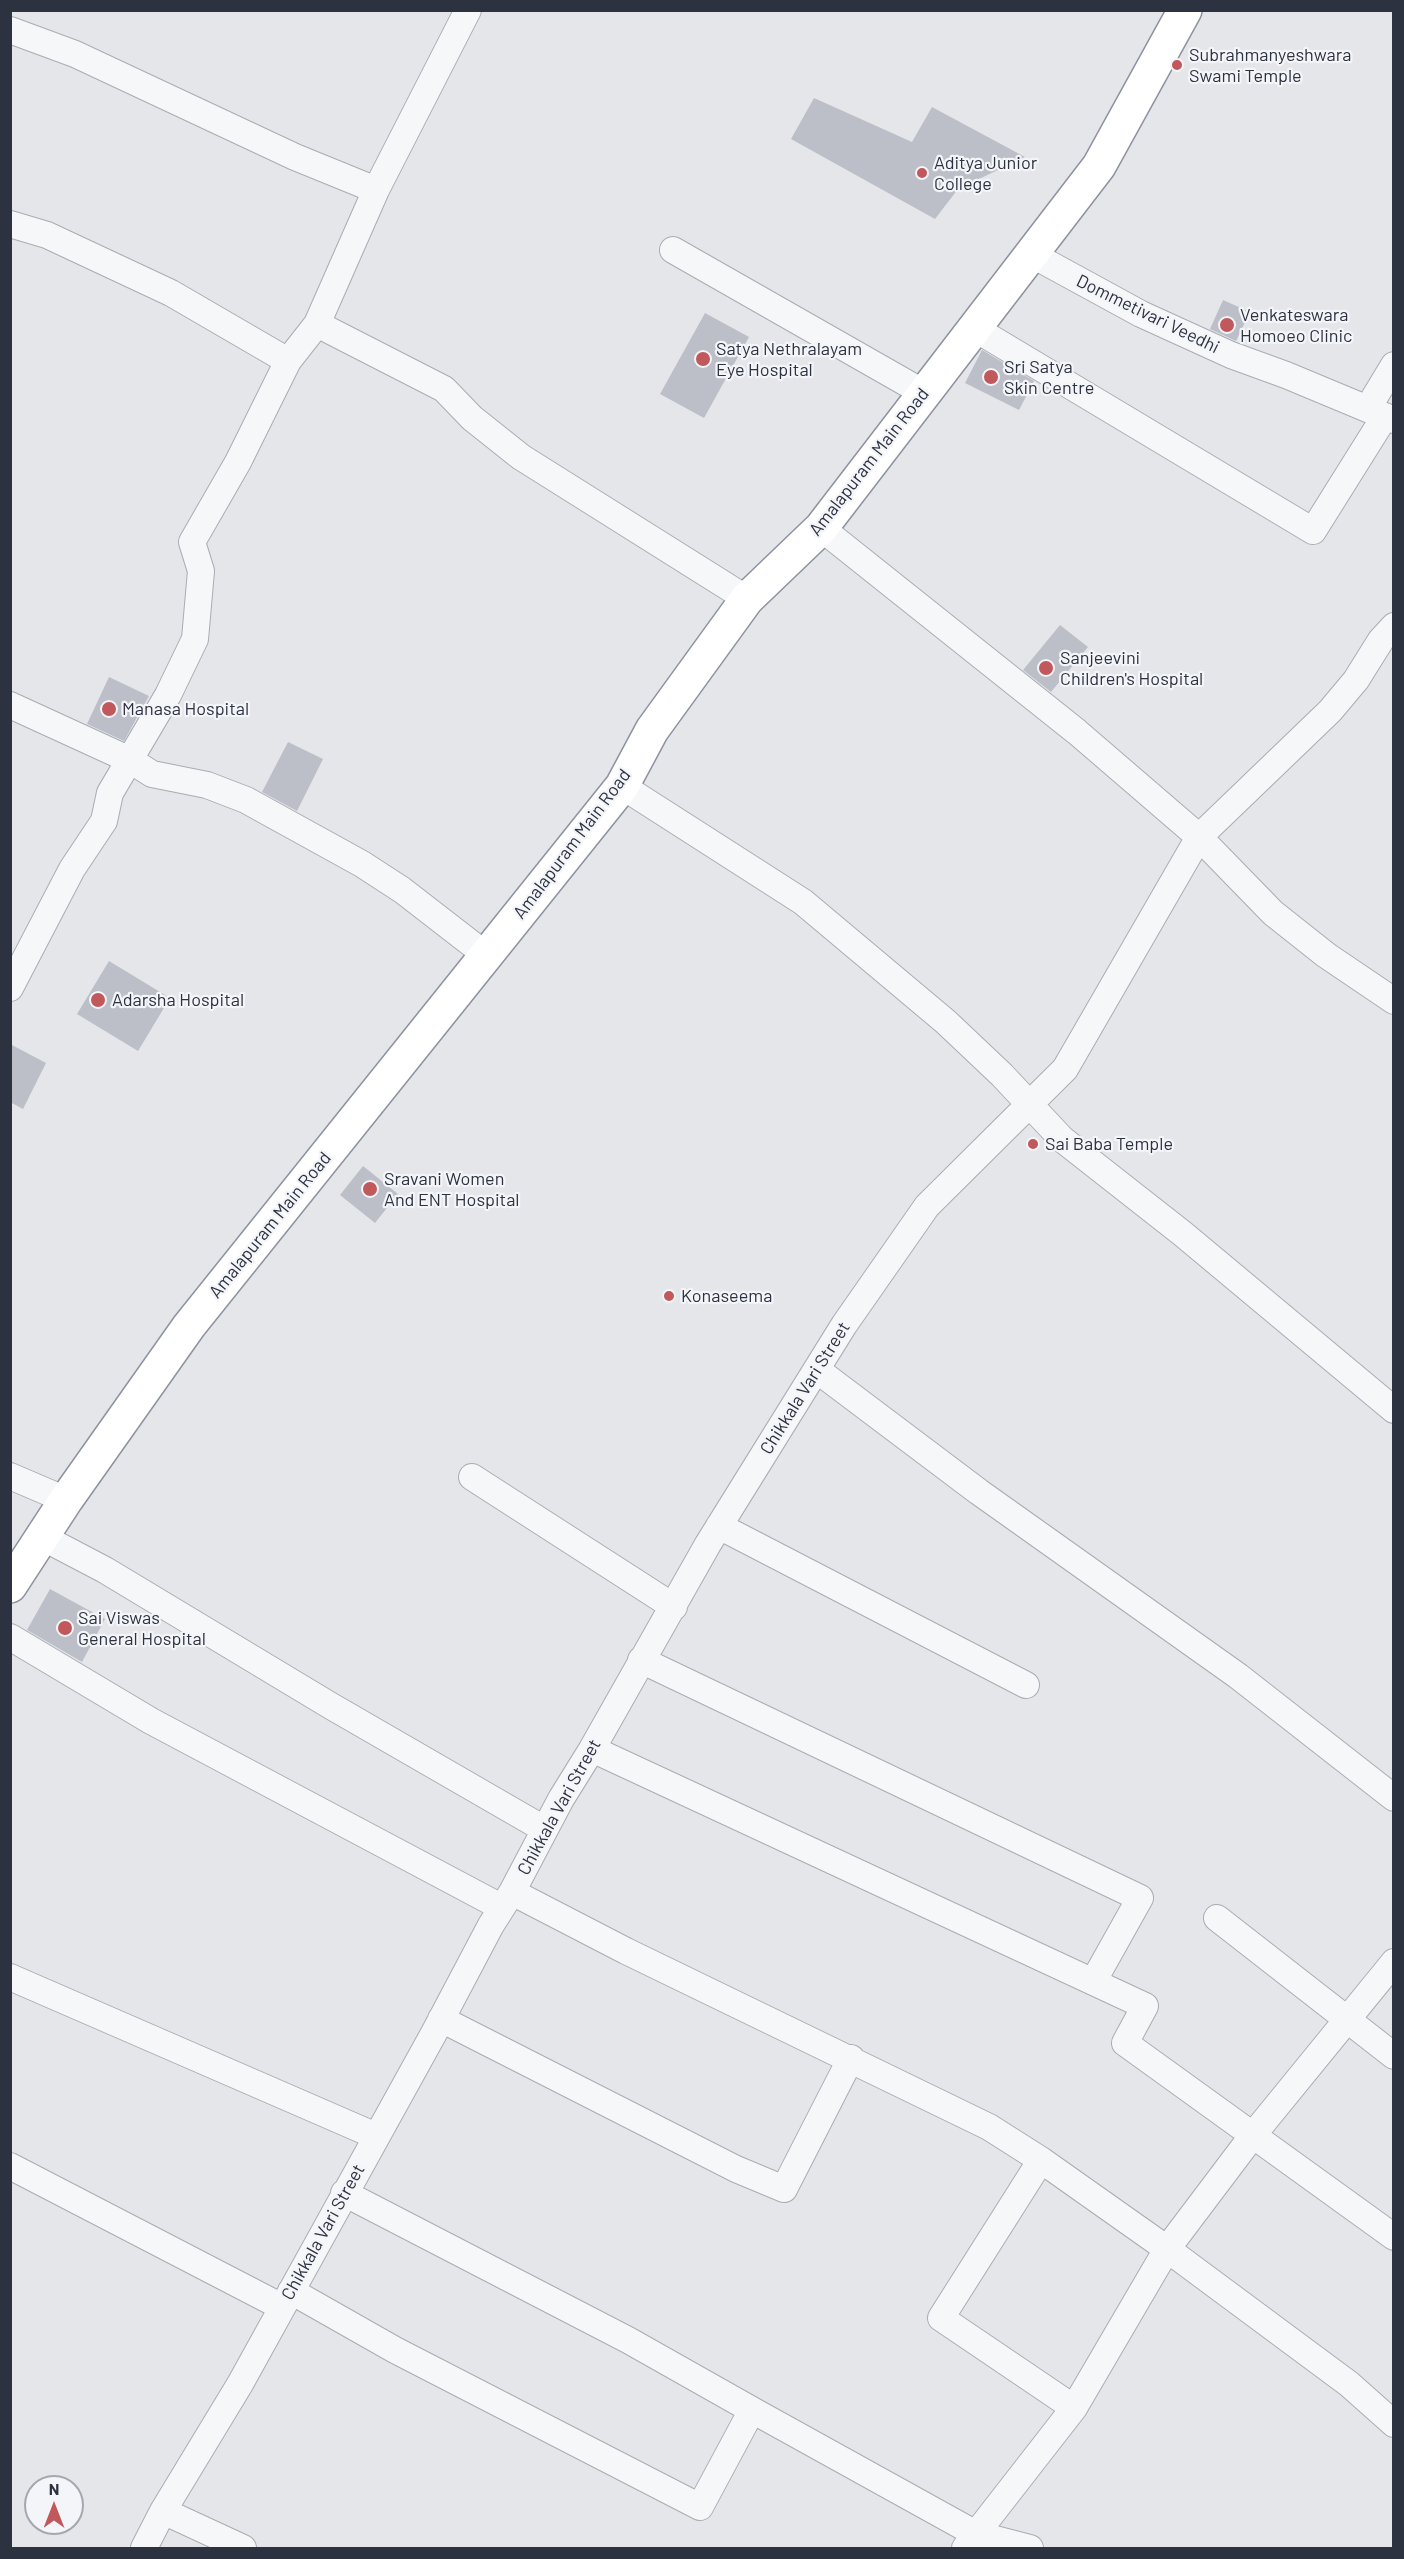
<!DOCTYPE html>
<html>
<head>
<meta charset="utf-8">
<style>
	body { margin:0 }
	#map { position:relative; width:1404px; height:2559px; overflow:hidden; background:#e4e6ea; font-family:Barlow,sans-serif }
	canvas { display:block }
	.frame { position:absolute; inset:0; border:12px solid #2d3241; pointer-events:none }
	.north { position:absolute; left:24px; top:2475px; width:60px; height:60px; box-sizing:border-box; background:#f4f5f8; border:2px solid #a4a7af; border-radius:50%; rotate:0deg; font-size:16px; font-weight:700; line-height:24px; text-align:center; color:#2d3241 }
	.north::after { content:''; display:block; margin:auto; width:21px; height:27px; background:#c0585c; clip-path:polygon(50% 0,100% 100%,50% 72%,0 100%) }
</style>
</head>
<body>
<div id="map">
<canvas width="1404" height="2559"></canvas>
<div class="frame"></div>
<div class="north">N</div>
</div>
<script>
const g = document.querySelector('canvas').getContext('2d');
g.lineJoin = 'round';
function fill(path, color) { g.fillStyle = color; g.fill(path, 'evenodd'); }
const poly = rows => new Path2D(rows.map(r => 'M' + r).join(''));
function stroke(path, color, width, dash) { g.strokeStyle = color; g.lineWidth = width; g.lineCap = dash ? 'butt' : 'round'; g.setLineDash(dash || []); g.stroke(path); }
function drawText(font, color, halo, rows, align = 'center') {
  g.font = font + ' Barlow,sans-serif'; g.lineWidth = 4.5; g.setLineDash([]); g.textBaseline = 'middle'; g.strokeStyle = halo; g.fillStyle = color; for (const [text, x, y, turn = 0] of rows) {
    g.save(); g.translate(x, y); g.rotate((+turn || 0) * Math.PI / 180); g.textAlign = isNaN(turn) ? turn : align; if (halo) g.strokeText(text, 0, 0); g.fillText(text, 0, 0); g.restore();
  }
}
const building = poly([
	[814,98,912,142,932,107,1025,157,958,189,935,219,791,139],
	[1223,300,1250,312,1236,341,1210,329],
	[705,313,749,337,704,418,660,394],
	[982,350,1034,381,1019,410,965,383],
	[1060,625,1088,647,1051,692,1023,670],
	[109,677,149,696,124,741,87,724],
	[288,742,323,759,297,811,262,792],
	[109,961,170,998,138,1051,77,1014],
	[10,1044,46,1063,23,1109,10,1102],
	[363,1166,398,1194,375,1223,340,1195],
	[50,1589,105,1619,82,1662,27,1630]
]);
const minor = poly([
	[468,10,376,190,317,324,444,389,472,418,521,457,747,599],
	[10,30,75,54,295,157,376,190],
	[10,224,47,235,171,293,288,361],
	[673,250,924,393],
	[1031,254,1141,314,1231,355,1286,375,1394,420],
	[974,328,1313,531,1385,416],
	[1368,408,1394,365],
	[821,528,1077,732,1199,837,1273,913,1326,955,1394,1001],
	[10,705,130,760,152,774,207,785,246,800,362,864,402,890,486,955],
	[622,786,803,902,946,1022,1002,1075,1062,1139,1183,1234,1394,1410],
	[10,988,72,869,104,821,110,793,168,695,195,639,201,571,192,542,238,462,288,361,317,324],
	[817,1370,979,1492,1238,1676,1394,1798],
	[10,1476,66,1500],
	[472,1477,674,1607],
	[719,1526,1026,1685],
	[44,1538,105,1570,331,1706,544,1829],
	[10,1637,151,1721,501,1907],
	[641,1660,1140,1898,1093,1982],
	[592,1749,1145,2006,1125,2043,1394,2237],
	[512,1892,626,1951,989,2127,1041,2160,1167,2249,1349,2384,1394,2424],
	[1217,1918,1394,2056],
	[10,1977,376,2136],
	[441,2019,736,2169,784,2189,851,2058],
	[1041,2160,941,2318,1074,2408],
	[10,2166,282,2307],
	[344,2193,628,2340,752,2410],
	[291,2291,395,2350,700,2507,752,2410,976,2534,1030,2548],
	[163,2511,243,2548],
	[144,2548,163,2511,240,2384,434,2033,491,1925,512,1892,561,1799,592,1749,708,1544,844,1325,927,1206,1065,1069,1199,837,1330,711,1356,680,1381,640,1394,626],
	[965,2548,1074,2408,1167,2249,1253,2135,1394,1962]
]);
const highway = poly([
	[10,1586,66,1500,189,1326,622,786,652,730,747,599,821,528,1099,166,1185,10]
]);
const markers = [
	[1177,65,6,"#c0585c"],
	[922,173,6,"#c0585c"],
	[1227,325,8,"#c0585c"],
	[703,359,8,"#c0585c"],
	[991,377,8,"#c0585c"],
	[1046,668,8,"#c0585c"],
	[109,709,8,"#c0585c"],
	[98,1000,8,"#c0585c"],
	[1033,1144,6,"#c0585c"],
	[370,1189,8,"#c0585c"],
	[669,1296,6,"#c0585c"],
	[65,1628,8,"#c0585c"]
];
const poiNames = [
	["Subrahmanyeshwara",1189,55],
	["Swami Temple",1189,76],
	["Aditya Junior",934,163],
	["College",934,184],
	["Venkateswara",1240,315],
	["Homoeo Clinic",1240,336],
	["Satya Nethralayam",716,349],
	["Eye Hospital",716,370],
	["Sri Satya",1004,367],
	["Skin Centre",1004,388],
	["Sanjeevini",1060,658],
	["Children's Hospital",1060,679],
	["Manasa Hospital",122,709],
	["Adarsha Hospital",112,1000],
	["Sai Baba Temple",1045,1144],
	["Sravani Women",384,1179],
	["And ENT Hospital",384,1200],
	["Konaseema",681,1296],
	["Sai Viswas",78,1618],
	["General Hospital",78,1639]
];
const streetNames = [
	["Dommetivari Veedhi",1148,314,26],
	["Amalapuram Main Road",869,462,-52],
	["Amalapuram Main Road",572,844,-53],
	["Amalapuram Main Road",270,1225,-51],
	["Chikkala Vari Street",805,1388,-58],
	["Chikkala Vari Street",559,1807,-61],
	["Chikkala Vari Street",323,2232,-61]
];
fill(building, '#bcbfc7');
stroke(minor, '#a9acb4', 28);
stroke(highway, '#8d929f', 36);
stroke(minor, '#f6f7f9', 26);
stroke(highway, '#fff', 33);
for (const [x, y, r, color] of markers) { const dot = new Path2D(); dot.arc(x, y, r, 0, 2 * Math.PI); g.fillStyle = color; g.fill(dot); stroke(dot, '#f4f5f8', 2); }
drawText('18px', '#2d3241', '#f4f5f8', poiNames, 'left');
drawText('18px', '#2d3241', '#f4f5f8', streetNames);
</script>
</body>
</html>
